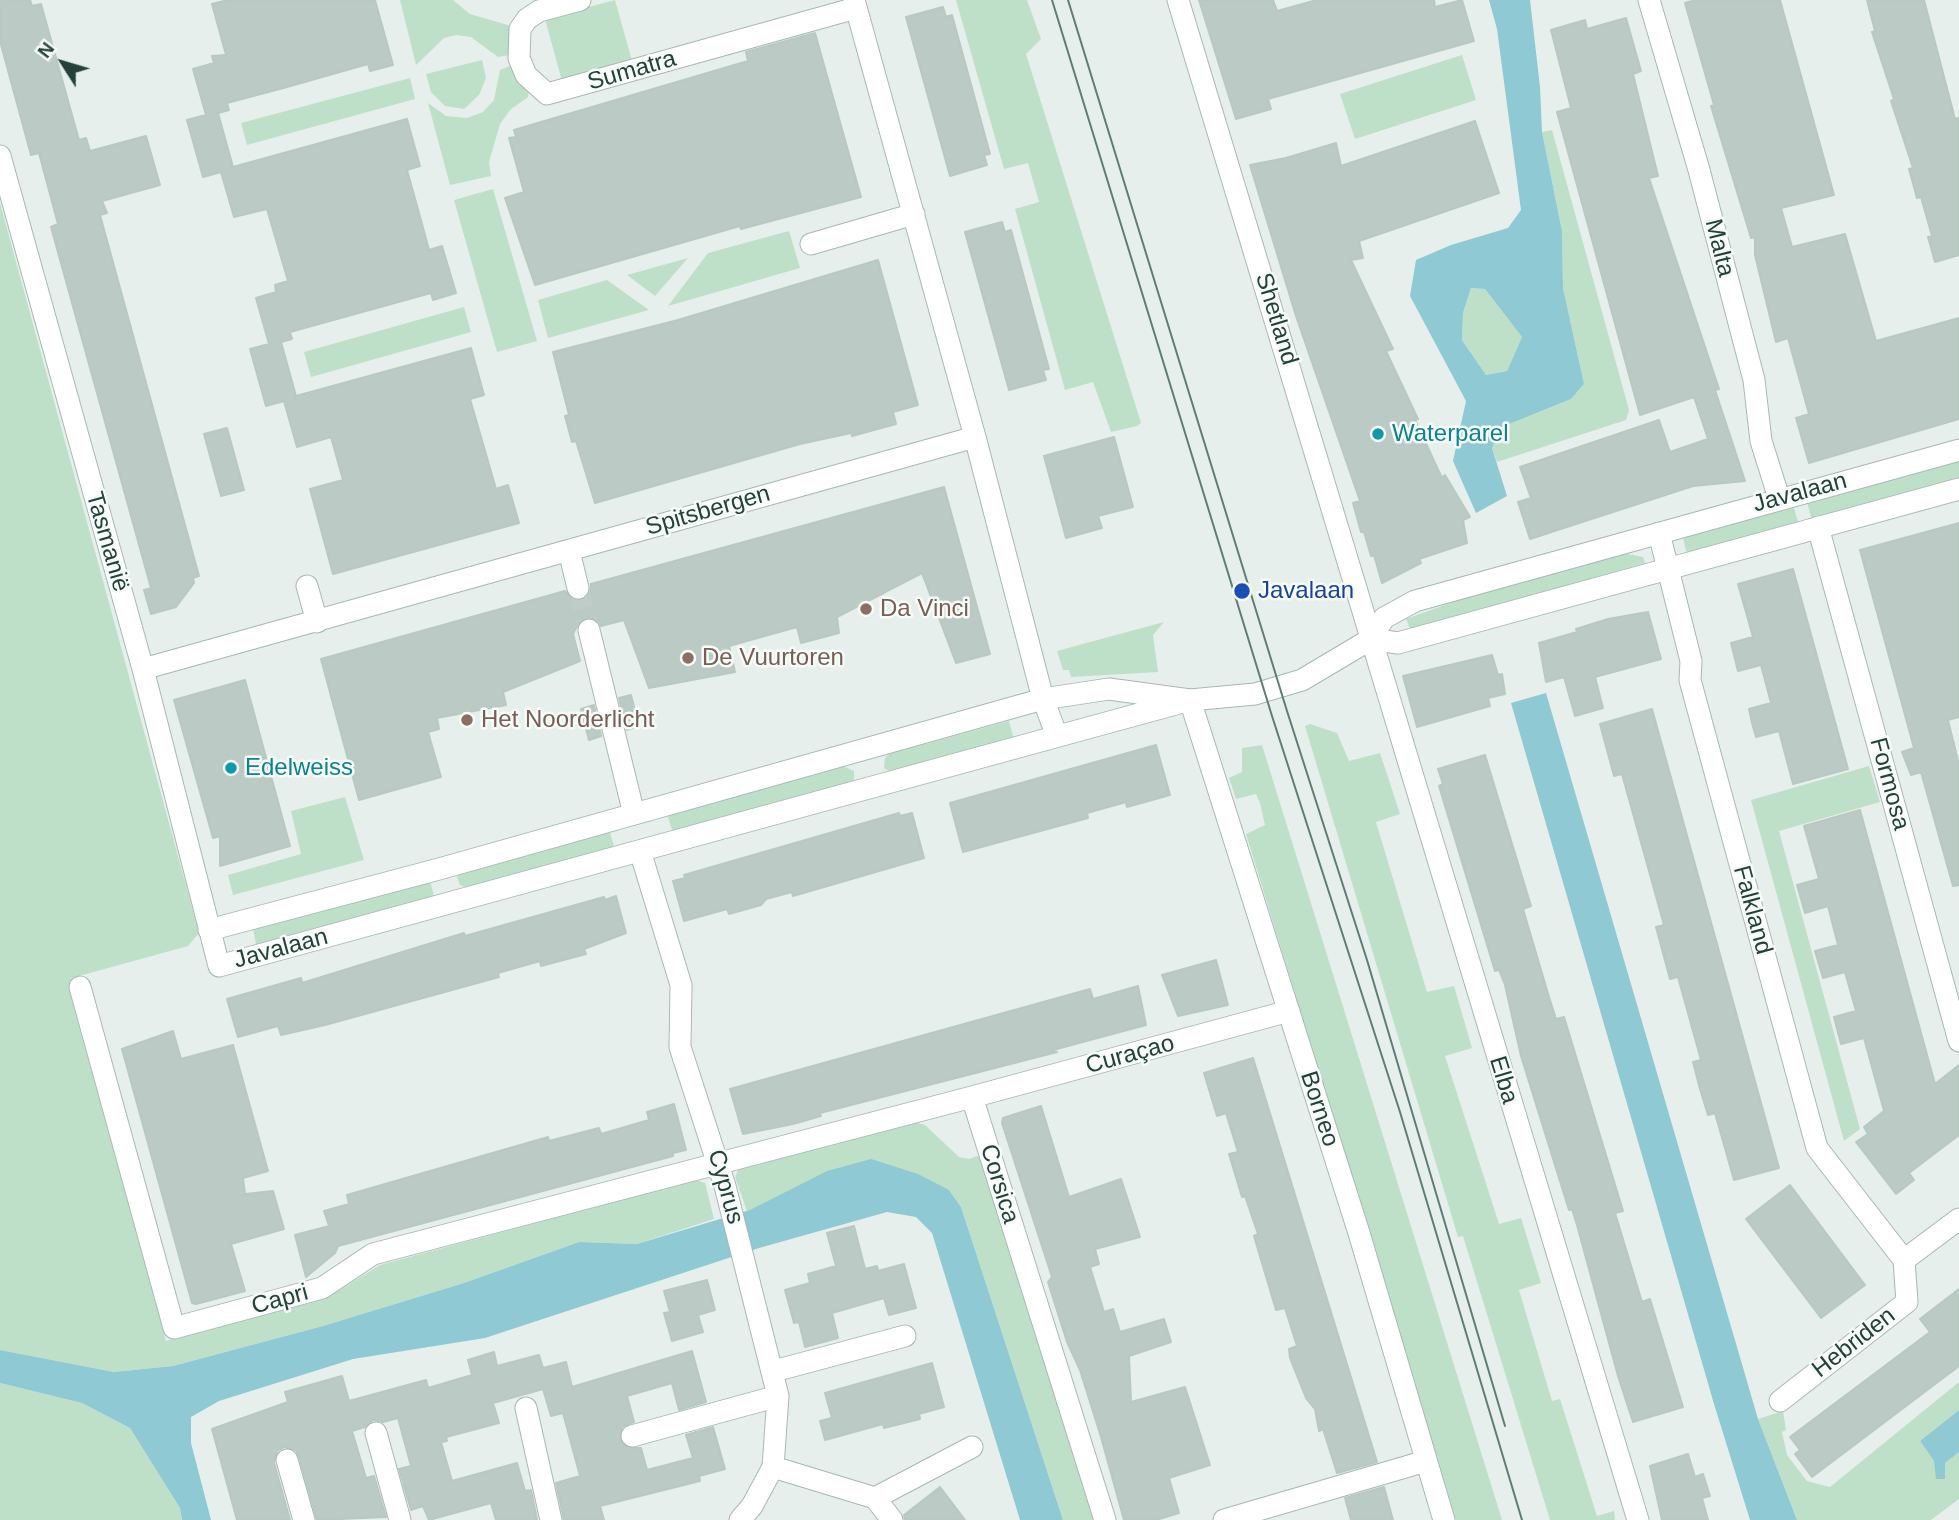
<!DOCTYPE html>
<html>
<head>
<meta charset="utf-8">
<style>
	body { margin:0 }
	#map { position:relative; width:1959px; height:1520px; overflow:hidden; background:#e6efeb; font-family:Helvetica,sans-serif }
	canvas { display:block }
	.north { position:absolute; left:28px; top:28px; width:70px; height:70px; -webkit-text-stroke:5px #f7fbf9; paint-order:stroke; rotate:307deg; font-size:19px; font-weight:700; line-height:28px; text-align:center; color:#24423a }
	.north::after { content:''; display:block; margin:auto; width:24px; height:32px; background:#24423a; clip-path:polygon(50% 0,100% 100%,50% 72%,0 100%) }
</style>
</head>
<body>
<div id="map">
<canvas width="1959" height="1520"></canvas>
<div class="north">N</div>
</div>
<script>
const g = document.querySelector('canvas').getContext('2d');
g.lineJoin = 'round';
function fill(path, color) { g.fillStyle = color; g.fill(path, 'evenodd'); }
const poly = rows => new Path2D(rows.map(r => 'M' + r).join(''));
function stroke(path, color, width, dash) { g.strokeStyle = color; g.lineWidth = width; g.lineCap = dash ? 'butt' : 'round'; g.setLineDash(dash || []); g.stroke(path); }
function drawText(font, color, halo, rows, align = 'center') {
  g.font = font + ' Helvetica,sans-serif'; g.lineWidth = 5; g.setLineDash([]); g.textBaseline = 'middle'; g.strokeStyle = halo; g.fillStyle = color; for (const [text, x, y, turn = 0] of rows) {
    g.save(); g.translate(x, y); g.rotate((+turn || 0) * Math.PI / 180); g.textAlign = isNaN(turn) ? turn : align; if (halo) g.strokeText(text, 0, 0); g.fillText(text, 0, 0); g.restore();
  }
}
const green = poly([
	[400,0,453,0,470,14,511,26,510,55,498,57,471,37,456,35,444,38,416,65],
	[615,0,632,61,562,81,545,19],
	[956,0,1027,0,1041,39,1026,54,1141,423,1137,426,1111,432,1093,382,1065,390,1015,209,1039,202,1028,163,1004,169],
	[1462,55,1476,100,1355,139,1340,94],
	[482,60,486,78,479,95,464,109,445,106,431,92,426,74],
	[512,65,529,90,528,97,510,110,500,124,489,162,491,176,450,185,428,103,446,116,467,118,483,112,494,100,500,70],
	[410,78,415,99,247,145,241,123],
	[1552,130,1629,410,1626,420,1497,462,1492,448,1502,427,1571,399,1584,384,1563,288,1562,231,1542,132],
	[493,189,537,341,497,352,454,200],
	[0,203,199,933,188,946,79,976,72,1001,166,1341,328,1297,380,1265,695,1180,705,1183,714,1219,637,1244,579,1242,464,1283,323,1326,173,1366,114,1372,0,1350],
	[789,231,800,268,668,306,708,253],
	[688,258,655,296,627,275],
	[607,280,649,310,548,338,538,300],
	[1471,288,1485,289,1522,337,1507,371,1486,375,1462,340,1463,313],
	[464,307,471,332,311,377,304,352],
	[1959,460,1959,480,1812,521,1807,502],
	[1793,505,1799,525,1690,553,1686,551,1683,538,1686,534],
	[1623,553,1643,557,1645,563,1411,631,1406,619,1472,595],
	[1164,622,1153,635,1158,672,1071,677,1069,670,1063,670,1057,651],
	[1009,721,1014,740,893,773,884,768,885,758,889,754],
	[1310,724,1337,733,1349,761,1380,753,1400,814,1376,822,1427,992,1454,986,1472,1048,1445,1056,1499,1224,1521,1218,1541,1283,1519,1290,1552,1401,1560,1399,1597,1516,1614,1511,1615,1520,1550,1520,1463,1236,1458,1237,1305,726],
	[1262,745,1502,1520,1456,1520,1246,834,1265,825,1260,803,1256,794,1236,799,1229,778,1242,772,1242,748],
	[843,766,854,771,854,782,673,833,668,817,674,811],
	[1869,766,1880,802,1779,831,1860,1129,1844,1141,1751,800],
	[345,797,364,860,233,895,228,875,301,854,291,811],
	[609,829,615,850,471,889,460,885,457,877,461,871],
	[426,880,431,884,434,896,257,949,253,929],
	[914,1122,925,1125,959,1157,969,1159,980,1155,1093,1520,1063,1520,961,1207,949,1190,747,1211,735,1177,740,1166],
	[1959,1382,1959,1410,1920,1441,1934,1461,1945,1463,1959,1452,1959,1499,1931,1520,1797,1520,1758,1419,1783,1411,1786,1430,1782,1432,1787,1455,1807,1481,1830,1487],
	[0,1383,82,1403,130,1428,180,1508,182,1520,0,1520]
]);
const water = poly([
	[1489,0,1530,0,1540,87,1542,132,1562,231,1563,288,1584,384,1571,399,1502,427,1492,448,1507,496,1476,513,1453,461,1466,401,1410,296,1416,260,1451,245,1508,228,1521,210,1497,29],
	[1471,288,1485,289,1522,337,1507,371,1486,375,1462,340,1463,313],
	[1546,693,1758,1419,1797,1520,1750,1520,1714,1404,1511,703],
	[871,1159,918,1174,949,1190,961,1207,1063,1520,1020,1520,932,1233,916,1217,887,1212,759,1248,485,1338,353,1359,219,1401,191,1417,191,1443,211,1520,182,1520,180,1508,130,1428,82,1403,0,1383,0,1350,114,1372,173,1366,323,1326,464,1283,579,1242,637,1244,750,1210,827,1171],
	[1959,1410,1959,1452,1945,1463,1945,1479,1936,1479,1934,1461,1920,1441]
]);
const building = poly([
	[0,0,30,0,32,6,41,4,79,140,86,138,90,151,146,136,160,185,102,201,107,213,100,215,199,576,193,578,194,583,176,607,151,614,144,590,151,588,51,227,58,224,39,153,31,155,0,41,0,0],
	[228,0,375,0,393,65,370,71,368,64,287,87,227,103,229,110,218,113,233,167,407,119,420,166,407,170,419,213,429,250,442,246,456,293,433,300,431,293,290,332,292,339,281,342,296,396,471,348,484,395,470,399,496,489,508,485,519,523,333,574,310,489,343,480,331,437,297,447,284,401,266,406,250,349,269,344,256,298,276,292,275,285,288,281,267,209,234,217,221,172,203,177,187,120,206,115,193,69,214,63,212,56,226,55,212,4,228,0],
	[1199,0,1273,0,1277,11,1317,0,1434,0,1435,7,1462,0,1474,41,1268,99,1271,109,1236,119,1199,0],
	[1696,0,1780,0,1834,195,1781,208,1792,247,1845,234,1876,341,1959,318,1959,419,1809,463,1796,418,1809,414,1788,338,1776,342,1755,255,1755,237,1751,238,1711,106,1714,105,1685,3,1696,0],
	[1867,0,1924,0,1955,119,1959,118,1959,255,1935,262,1928,237,1932,236,1921,197,1917,198,1909,169,1913,168,1891,101,1894,99,1872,32,1875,31,1867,0],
	[943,7,946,17,952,15,990,154,984,155,987,165,950,176,906,17,943,7],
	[1626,18,1641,71,1633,74,1658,176,1649,178,1719,389,1715,390,1745,481,1693,486,1530,539,1518,502,1531,498,1520,467,1659,420,1670,452,1708,439,1694,397,1640,415,1557,112,1571,108,1551,30,1585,20,1587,29,1626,18],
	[815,33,861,197,741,229,740,226,535,285,505,198,524,192,509,138,516,137,514,130,748,61,746,52,815,33],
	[1475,121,1499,193,1359,241,1363,258,1351,260,1393,349,1386,351,1418,419,1415,420,1442,478,1445,475,1470,517,1463,520,1467,543,1419,559,1421,563,1382,583,1374,555,1371,556,1364,532,1361,532,1353,503,1360,501,1296,316,1250,165,1286,158,1336,143,1341,166,1475,121],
	[1002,222,1005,232,1011,230,1049,369,1043,370,1046,380,1009,390,965,232,1002,222],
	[878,260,918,405,893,412,896,424,852,436,851,433,800,444,595,503,576,441,572,442,565,416,569,415,553,352,678,320,878,260],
	[227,428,244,490,221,496,204,434,227,428],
	[1114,437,1133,507,1098,516,1102,528,1066,538,1044,456,1114,437],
	[944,487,990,654,956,663,922,573,837,617,839,633,801,643,797,627,729,646,735,672,649,688,624,620,601,626,598,620,587,617,579,621,573,634,580,661,503,692,506,705,437,718,439,729,428,732,441,777,359,800,321,659,565,591,574,600,582,601,590,592,591,584,944,487],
	[1959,523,1959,717,1948,720,1959,765,1959,885,1953,886,1921,772,1911,775,1902,752,1914,748,1860,550,1959,523],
	[1793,569,1848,769,1793,784,1779,731,1756,737,1752,723,1749,709,1771,703,1761,665,1738,671,1731,643,1753,637,1738,584,1793,569],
	[1648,612,1661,659,1595,677,1603,708,1575,716,1564,677,1546,682,1539,643,1577,632,1576,629,1608,619,1648,612],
	[1492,655,1498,675,1502,674,1505,694,1488,698,1490,706,1417,727,1403,676,1492,655],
	[245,680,290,846,220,866,220,836,213,838,174,700,245,680],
	[631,695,639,726,627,730,619,698,631,695],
	[594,705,601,736,589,740,581,709,594,705],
	[1652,709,1779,1168,1734,1180,1715,1113,1708,1115,1700,1089,1693,1062,1701,1060,1678,977,1670,979,1656,927,1664,925,1622,774,1614,776,1600,724,1652,709],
	[1156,745,1170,795,1127,807,1126,802,1087,813,1088,818,963,852,950,803,1156,745],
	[1485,755,1531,906,1523,909,1549,997,1556,1019,1564,1017,1623,1211,1615,1213,1642,1302,1650,1299,1683,1407,1636,1421,1633,1422,1618,1376,1577,1225,1572,1209,1569,1210,1521,1056,1505,985,1499,970,1495,971,1439,786,1443,784,1438,769,1485,755],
	[1860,810,1935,1084,1959,1065,1959,1135,1909,1173,1914,1180,1896,1194,1856,1142,1868,1134,1864,1127,1884,1111,1864,1038,1841,1044,1834,1017,1856,1011,1845,972,1823,978,1815,951,1838,945,1828,906,1805,913,1797,885,1819,879,1804,826,1860,810],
	[899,813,900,816,912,813,924,858,793,896,792,892,766,899,761,905,729,914,727,909,684,921,673,881,685,878,684,875,899,813],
	[616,896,626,933,584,949,586,954,541,966,540,961,498,973,499,977,325,1025,281,1035,278,1026,238,1037,227,999,301,978,302,983,464,933,465,936,604,897,605,900,616,896],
	[1216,960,1228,1005,1178,1016,1162,975,1216,960],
	[1138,986,1146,1025,1053,1050,1057,1052,820,1113,821,1116,793,1124,743,1134,730,1089,1090,989,1093,999,1138,986],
	[173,1031,181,1059,233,1045,268,1171,243,1178,245,1194,273,1191,284,1229,231,1244,245,1291,196,1304,192,1303,122,1049,173,1031],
	[1253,1058,1377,1462,1337,1473,1323,1429,1319,1431,1315,1409,1306,1398,1290,1358,1289,1349,1297,1346,1285,1308,1276,1310,1254,1236,1258,1234,1245,1196,1242,1197,1229,1154,1238,1152,1226,1113,1217,1116,1204,1073,1253,1058],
	[674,1104,686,1150,673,1153,673,1156,338,1246,335,1253,306,1277,295,1235,329,1226,324,1211,349,1204,347,1195,548,1137,549,1141,599,1128,601,1134,649,1120,647,1112,674,1104],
	[1041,1106,1069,1197,1121,1179,1140,1237,1095,1249,1099,1264,1090,1267,1104,1312,1113,1309,1120,1332,1164,1319,1171,1342,1129,1356,1131,1402,1185,1387,1210,1465,1169,1478,1179,1513,1156,1520,1124,1520,1101,1437,1080,1370,1067,1342,1048,1282,1052,1277,1002,1123,1003,1118,1041,1106],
	[1790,1185,1865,1285,1821,1318,1746,1219,1790,1185],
	[854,1226,865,1269,877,1266,878,1271,904,1264,916,1308,889,1315,884,1298,832,1313,838,1338,805,1347,799,1322,794,1323,785,1290,810,1283,808,1274,836,1266,827,1233,854,1226],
	[707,1280,715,1310,698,1315,703,1332,672,1341,664,1313,670,1312,664,1291,707,1280],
	[1959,1289,1959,1366,1812,1477,1795,1454,1800,1450,1790,1437,1930,1332,1920,1319,1959,1289],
	[692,1351,706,1402,679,1410,672,1383,627,1396,634,1422,622,1427,620,1440,628,1448,641,1448,647,1470,693,1458,686,1435,713,1427,725,1469,699,1476,700,1481,600,1506,604,1520,564,1520,556,1483,580,1476,563,1413,551,1416,543,1389,493,1403,499,1423,446,1437,447,1441,441,1442,452,1481,517,1463,525,1491,531,1490,537,1519,532,1520,496,1520,491,1503,429,1520,423,1506,411,1510,399,1469,411,1466,398,1418,383,1422,373,1420,365,1427,352,1431,366,1478,374,1476,386,1517,317,1520,299,1456,296,1450,284,1447,277,1451,274,1463,290,1520,237,1520,212,1429,288,1402,285,1392,342,1376,349,1401,426,1380,428,1388,472,1375,468,1360,494,1352,497,1366,539,1355,543,1368,566,1362,572,1387,692,1351],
	[932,1363,944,1407,919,1414,920,1419,884,1428,883,1424,825,1440,820,1421,832,1418,825,1393,932,1363],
	[1688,1454,1695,1477,1703,1474,1710,1496,1702,1498,1708,1520,1662,1520,1650,1466,1688,1454],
	[940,1487,965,1520,905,1520,904,1515,940,1487],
	[1384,1487,1393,1520,1351,1520,1345,1498,1384,1487]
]);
const minorTunnel = poly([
	[578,588,589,630]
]);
const minor = poly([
	[580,0,539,11,527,19,520,29,519,58,526,75,547,94,856,8],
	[854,0,975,437],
	[1178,0,1638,1520],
	[1649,0,1699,170,1754,380,1761,441,1779,498],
	[0,156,143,669,219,966,1190,700],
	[811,244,914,214],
	[1818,527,1959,1041],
	[1659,533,1691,661,1690,680,1817,1148,1904,1260],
	[569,551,578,588],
	[307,586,317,622],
	[589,630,632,806,630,815],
	[1371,639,1398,643,1959,489],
	[143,669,975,437,1043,699,1057,736],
	[1190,700,1359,1233,1444,1520],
	[640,851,681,985,680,1047,725,1186,778,1396,773,1467,752,1506,740,1520],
	[209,930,439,869,1043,699,1109,689,1190,700,1255,694,1302,680,1371,639,1384,618,1415,601,1959,450],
	[80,987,174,1328,322,1288,373,1254,972,1097,1105,1520],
	[972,1097,1289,1011],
	[774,1371,905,1336],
	[1780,1401,1907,1302,1904,1260,1959,1219],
	[526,1408,551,1520],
	[376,1433,400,1520],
	[632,1436,778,1396],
	[287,1460,304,1520],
	[773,1467,875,1498,892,1520],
	[875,1498,972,1447],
	[1224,1520,1426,1461]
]);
const tram = poly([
	[1052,0,1272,716,1400,1112,1522,1520],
	[1068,0,1287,711,1367,960,1505,1426]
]);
const markers = [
	[1378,434,7,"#0f9aa8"],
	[1242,591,9,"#1a4fb4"],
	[866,609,7,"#8d6e63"],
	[688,658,7,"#8d6e63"],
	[467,720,7,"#8d6e63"],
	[231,768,7,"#0f9aa8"]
];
const streetNames = [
	["Sumatra",632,71,-16],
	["Malta",1719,248,76],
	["Shetland",1276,319,73],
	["Javalaan",1800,493,-15],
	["Spitsbergen",708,511,-16],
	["Tasmanië",107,542,74],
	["Formosa",1889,784,75],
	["Falkland",1752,910,75],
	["Javalaan",281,949,-15],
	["Curaçao",1130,1055,-15],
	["Elba",1503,1080,73],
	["Borneo",1319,1109,72],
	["Corsica",999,1184,73],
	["Cyprus",725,1187,74],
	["Capri",280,1300,-15],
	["Hebriden",1854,1343,-38]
];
const cultureNames = [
	["Waterparel",1392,434],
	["Edelweiss",245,768]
];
const transitNames = [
	["Javalaan",1258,591]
];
const educationNames = [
	["Da Vinci",880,609],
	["De Vuurtoren",702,658],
	["Het Noorderlicht",481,720]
];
fill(green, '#bfe0c8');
fill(water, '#8ec9d4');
fill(building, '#bbcac4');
stroke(building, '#b8c9c2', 2);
stroke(minorTunnel, '#bfccc8', 21, [21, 10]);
stroke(minor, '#a8b8b2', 23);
stroke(minor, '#fff', 21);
stroke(tram, '#5f7d75', 2);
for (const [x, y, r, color] of markers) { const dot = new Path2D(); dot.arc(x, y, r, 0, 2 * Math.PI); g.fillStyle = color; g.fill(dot); stroke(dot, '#f7fbf9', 2.5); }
drawText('24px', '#24423a', '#f7fbf9', streetNames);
drawText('24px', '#0d838f', '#f7fbf9', cultureNames, 'left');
drawText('24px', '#164399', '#f7fbf9', transitNames, 'left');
drawText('24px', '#785e54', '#f7fbf9', educationNames, 'left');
</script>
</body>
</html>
